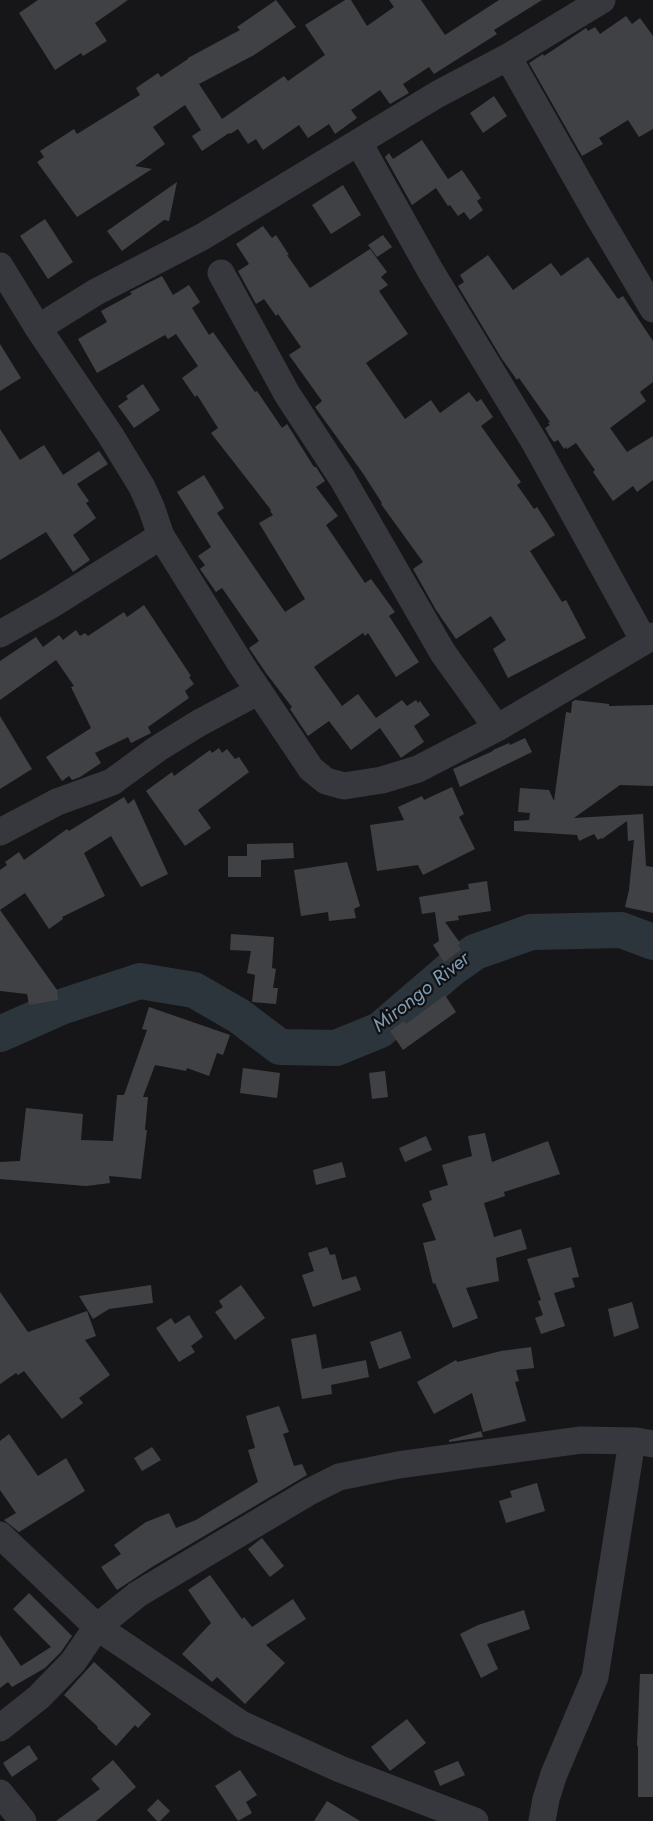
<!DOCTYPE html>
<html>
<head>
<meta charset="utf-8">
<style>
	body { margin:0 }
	canvas { display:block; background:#161618 }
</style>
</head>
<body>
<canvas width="653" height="1821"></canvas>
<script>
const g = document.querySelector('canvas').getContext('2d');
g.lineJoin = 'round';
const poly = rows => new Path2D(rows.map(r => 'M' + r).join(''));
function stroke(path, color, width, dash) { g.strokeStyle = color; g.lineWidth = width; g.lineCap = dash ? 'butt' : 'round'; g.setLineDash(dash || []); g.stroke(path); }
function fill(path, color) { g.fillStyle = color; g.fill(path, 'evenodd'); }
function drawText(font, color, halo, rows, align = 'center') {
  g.font = font + ' Jost,sans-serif'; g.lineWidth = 4.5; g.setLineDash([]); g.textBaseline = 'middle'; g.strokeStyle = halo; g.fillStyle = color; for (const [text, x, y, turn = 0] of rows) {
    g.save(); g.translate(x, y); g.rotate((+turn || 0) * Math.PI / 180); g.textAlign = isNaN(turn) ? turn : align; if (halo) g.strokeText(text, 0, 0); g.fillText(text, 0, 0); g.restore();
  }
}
const river = poly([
	[0,1034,61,1007,140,981,194,990,239,1016,280,1047,336,1048,380,1030,451,969,475,952,531,932,621,930,653,942]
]);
const building = poly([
	[38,0,128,0,95,23,107,41,83,56,81,53,55,70,19,13],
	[276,0,296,27,254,55,199,84,222,119,284,76,288,81,325,55,305,25,345,0,351,0,367,26,394,7,389,0,421,0,445,35,499,0,542,0,494,30,497,34,434,74,429,67,403,84,409,93,390,104,380,90,351,110,357,118,335,134,329,124,308,138,299,125,263,150,256,139,248,144,238,129,230,134,229,133,202,151,192,136,201,130,185,105,153,127,165,144,135,166,152,169,77,217,37,162,44,157,40,151,74,129,77,134,140,95,136,88,158,73,161,77,188,59,188,58,240,30,237,27],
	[626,16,632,24,640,18,653,36,653,129,639,137,628,120,599,138,603,144,582,156,529,63,543,54,544,56,586,28,588,31,595,27,600,34],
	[494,96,507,116,483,133,470,113],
	[422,140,448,179,462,170,481,198,477,201,483,210,470,220,464,212,458,216,450,205,448,206,436,188,412,205,385,157,389,153,393,159],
	[177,182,169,221,164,220,122,251,107,231],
	[343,185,361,215,331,234,312,205],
	[45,219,73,262,48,279,20,236],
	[263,226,272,238,276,235,289,255,287,255,310,288,370,249,387,272,381,277,388,285,379,291,408,334,366,363,405,419,431,400,440,413,469,392,477,402,481,399,493,417,481,426,521,482,517,485,534,509,537,507,555,535,530,551,562,602,566,600,586,638,508,678,493,649,506,640,491,616,456,639,436,610,413,569,423,562,381,504,382,503,362,472,315,407,322,401,289,355,301,347,278,314,276,316,264,299,256,304,238,271,249,264,236,244],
	[383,235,392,247,377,257,368,245],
	[488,255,513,290,551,263,561,276,588,257,618,299,623,296,653,341,653,382,640,392,646,401,610,428,627,452,653,436,653,480,637,492,633,486,613,501,593,472,595,470,576,443,567,449,566,447,564,449,558,440,554,442,550,437,545,428,550,425,548,423,550,422,519,378,517,380,502,359,458,286,464,282,460,275],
	[162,276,173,295,189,285,200,302,192,308,209,335,213,332,255,392,257,391,282,428,287,424,314,467,316,467,325,481,316,487,338,516,326,525,365,583,371,579,395,612,389,616,419,662,396,677,368,633,365,636,363,633,314,667,342,706,358,694,376,718,402,700,407,706,416,700,418,703,420,701,430,715,414,726,424,742,402,757,401,758,380,728,351,750,329,721,308,736,290,709,292,707,266,673,249,648,259,641,222,588,216,592,200,569,205,565,198,556,211,547,177,492,204,475,224,508,217,513,285,612,305,599,259,523,273,515,270,511,271,510,211,433,218,428,197,395,195,397,182,378,198,366,176,334,168,339,165,335,97,373,78,339,107,322,101,311,132,294,130,292],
	[0,344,21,378,0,391],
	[143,384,160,410,134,428,118,406,128,399,126,396],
	[0,429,20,460,44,445,63,475,99,451,108,464,77,484,89,501,86,503,96,518,73,535,90,560,73,572,46,532,0,560],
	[144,605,191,676,189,677,194,684,185,691,189,698,148,727,151,733,131,743,128,737,95,753,101,763,80,777,72,780,69,776,62,781,46,757,91,728,71,687,74,686,56,660,0,700,0,661,36,637,43,647,59,635,63,640,76,630,80,636,85,633,88,636,124,612,127,617],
	[575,700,609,704,609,706,653,705,653,786,620,785,574,818,643,814,646,866,653,867,653,913,625,907,629,890,634,840,628,841,627,821,602,839,601,838,598,840,594,834,579,841,577,835,514,831,514,821,529,820,530,813,518,812,520,788,549,790,554,801,566,712,571,713,572,702],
	[0,716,32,769,0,789],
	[525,738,532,752,460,787,453,769,493,751,493,750,509,743,510,745],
	[219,748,222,753,227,749,235,759,239,757,249,772,198,810,211,828,185,846,146,791,172,772,174,776,210,750,212,753],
	[452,787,464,814,459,817,475,849,423,875,418,865,377,871,370,825,404,820,398,807,422,796,424,800],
	[124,797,128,804,134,799,168,874,141,887,111,836,84,853,105,896,62,917,63,919,49,929,25,893,0,910,57,990,58,1000,29,1005,27,994,0,991,0,870,7,865,5,862,19,852,24,860,67,829,69,831],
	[293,843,294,858,261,860,261,877,228,877,228,856,247,856,247,844],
	[347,862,360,906,354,909,356,918,329,921,328,912,301,916,294,870],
	[487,881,491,911,458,916,459,920,445,922,460,943,458,945,461,950,444,962,433,945,439,941,435,912,422,914,419,897,469,889,468,884],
	[231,934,274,937,272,968,276,969,273,988,278,988,276,1004,252,1002,255,975,247,973,251,951,230,950],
	[445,995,456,1012,403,1050,390,1031,404,1021,406,1024],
	[149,1007,230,1035,223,1055,217,1053,209,1076,187,1068,186,1071,155,1065,143,1097,148,1097,145,1130,147,1130,141,1179,109,1176,110,1183,86,1186,0,1179,0,1162,20,1161,26,1108,83,1114,81,1140,113,1141,117,1095,124,1095,147,1030,142,1029],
	[243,1068,280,1073,277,1098,240,1093],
	[385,1071,388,1097,372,1099,369,1073],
	[485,1133,492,1162,548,1141,560,1174,504,1192,505,1196,484,1203,494,1237,521,1229,527,1249,496,1258,499,1281,466,1288,478,1318,453,1328,435,1283,433,1284,423,1243,436,1240,422,1204,432,1200,429,1191,448,1185,442,1165,472,1156,468,1136],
	[426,1136,432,1150,405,1162,399,1148],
	[342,1162,346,1177,316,1185,313,1170],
	[327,1247,330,1255,335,1254,342,1280,356,1276,361,1290,313,1307,302,1275,314,1271,308,1253],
	[571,1247,579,1277,572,1278,575,1287,554,1293,565,1326,541,1334,535,1318,543,1315,538,1301,541,1300,527,1259],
	[151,1285,153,1303,109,1309,93,1319,79,1296],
	[241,1285,265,1318,235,1340,215,1312,223,1307,219,1301],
	[0,1292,28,1332,87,1311,96,1336,85,1340,110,1375,79,1398,83,1403,62,1419,24,1371,18,1375,16,1373,0,1384],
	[632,1302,639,1328,614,1337,608,1309],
	[189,1315,203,1337,191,1346,195,1352,179,1362,156,1328,171,1318,175,1324],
	[401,1331,411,1358,379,1369,370,1342],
	[316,1334,322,1369,366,1360,369,1377,331,1385,332,1394,302,1399,291,1339],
	[531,1347,534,1368,516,1370,519,1381,515,1382,526,1421,483,1432,472,1393,434,1414,417,1382,456,1360,457,1362,501,1351],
	[279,1406,289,1432,283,1434,294,1466,302,1464,307,1475,152,1567,117,1590,101,1567,121,1554,114,1545,146,1522,169,1513,176,1528,196,1520,258,1482,248,1450,255,1448,246,1416],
	[481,1431,483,1437,449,1442,449,1440],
	[9,1434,38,1476,66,1458,85,1491,19,1532,4,1520,16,1513,0,1490,0,1441],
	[152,1447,161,1460,142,1471,134,1458],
	[537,1483,545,1511,506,1523,499,1501,512,1497,510,1491],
	[262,1538,284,1566,270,1577,248,1549],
	[210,1575,242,1619,244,1617,252,1627,293,1599,306,1619,266,1645,285,1663,245,1704,217,1677,212,1682,182,1654,211,1623,188,1590],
	[29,1593,72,1636,61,1652,45,1668,12,1687,8,1682,0,1688,0,1635,21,1666,51,1647,13,1609],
	[524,1610,530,1629,487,1644,498,1669,481,1678,460,1634,478,1625],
	[94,1662,151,1714,138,1728,135,1725,116,1746,97,1728,98,1727,64,1695],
	[640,1674,653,1674,653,1797,638,1797,638,1746,637,1746],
	[407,1719,426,1743,390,1771,371,1747],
	[29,1745,38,1759,12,1777,3,1763],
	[113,1760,136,1787,96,1821,56,1821,100,1789,91,1779],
	[458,1761,465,1775,440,1786,434,1771],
	[240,1770,257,1795,246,1802,252,1813,238,1821,215,1786],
	[158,1799,170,1811,160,1821,157,1821,147,1810],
	[327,1801,360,1821,314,1821]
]);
const minor = poly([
	[508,57,598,216,653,309],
	[359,143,430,270,535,443,644,641],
	[0,266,38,328,111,436,142,487,151,507,161,536,242,666,311,769,326,781,344,786,382,780,418,769,497,728,653,636],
	[221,273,287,394,342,478,443,653,497,728],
	[38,328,96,292,202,237,438,94,508,57,602,0],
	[0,634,51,605,161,536],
	[0,832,57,802,112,782,157,749,199,723,259,691],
	[0,1535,97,1627,241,1724,340,1769,475,1821],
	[0,1728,39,1697,73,1662,97,1627,138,1594,309,1492,339,1477,398,1465,581,1440,636,1441,653,1444],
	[0,1793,23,1821],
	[542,1821,546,1799,554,1774,595,1677,632,1441]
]);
const waterNames = [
	["Mirongo River",422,993,-38]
];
stroke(river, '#2c353c', 36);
fill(building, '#404145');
stroke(minor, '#37383d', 27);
drawText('italic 20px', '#7f9bb3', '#111113', waterNames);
</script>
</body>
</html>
